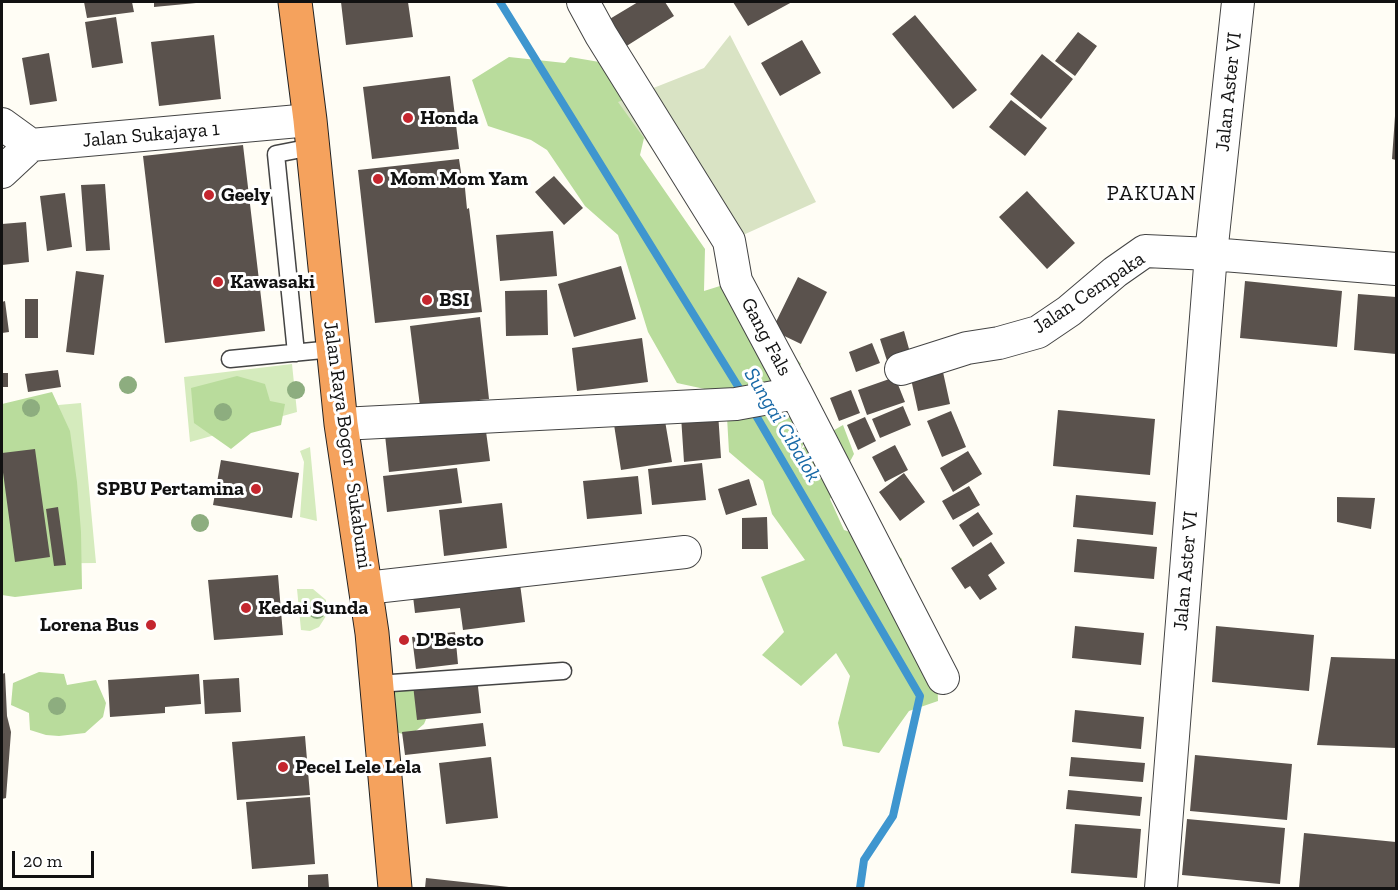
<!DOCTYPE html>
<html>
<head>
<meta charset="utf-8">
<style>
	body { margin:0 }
	#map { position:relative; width:1398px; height:890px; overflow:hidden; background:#fffdf5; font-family:"Zilla Slab",serif }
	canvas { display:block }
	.frame { position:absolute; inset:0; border:3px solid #111; pointer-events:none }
	.scale { position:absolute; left:12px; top:851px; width:82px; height:27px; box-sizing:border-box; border:3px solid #111; border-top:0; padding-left:8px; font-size:18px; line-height:21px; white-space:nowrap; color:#111; -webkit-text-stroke:4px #fff; paint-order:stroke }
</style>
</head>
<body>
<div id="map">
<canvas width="1398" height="890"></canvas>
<div class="frame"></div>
<div class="scale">20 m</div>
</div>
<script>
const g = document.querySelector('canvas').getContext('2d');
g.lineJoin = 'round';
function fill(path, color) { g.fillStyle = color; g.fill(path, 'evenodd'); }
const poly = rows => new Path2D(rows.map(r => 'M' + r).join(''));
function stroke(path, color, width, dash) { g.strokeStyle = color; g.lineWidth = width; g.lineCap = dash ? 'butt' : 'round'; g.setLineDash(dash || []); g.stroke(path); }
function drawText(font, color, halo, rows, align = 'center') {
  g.font = font + ' "Zilla Slab",serif'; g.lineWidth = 6; g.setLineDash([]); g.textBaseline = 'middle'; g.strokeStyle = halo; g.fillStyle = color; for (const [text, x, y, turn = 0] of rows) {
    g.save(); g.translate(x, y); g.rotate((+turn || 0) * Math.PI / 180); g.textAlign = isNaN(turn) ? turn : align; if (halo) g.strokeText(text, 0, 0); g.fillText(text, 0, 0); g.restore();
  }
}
const green = poly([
	[292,364,297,412,190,442,184,377],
	[81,403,96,563,2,564,2,410],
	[310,447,317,521,300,517,304,462,300,451],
	[297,589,313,589,326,600,326,616,319,627,310,631,301,630]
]);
const forest = poly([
	[509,57,565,63,570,57,623,66,649,117,640,155,705,249,704,291,736,281,769,328,801,364,763,404,821,410,801,449,843,425,854,454,830,499,844,530,884,543,902,559,907,611,936,650,938,701,909,711,879,753,843,746,838,723,850,676,836,653,801,686,762,655,784,632,761,577,805,560,772,514,763,481,729,452,727,417,714,391,677,383,648,332,618,235,585,206,547,150,531,140,488,126,472,80],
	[237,376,265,384,270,401,285,404,281,425,251,433,231,449,194,423,191,388],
	[52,392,70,431,77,482,81,532,82,589,15,597,2,595,2,404],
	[39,672,64,674,67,685,96,680,106,703,103,717,85,733,59,736,46,735,30,730,29,713,11,705,13,683],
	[407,677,430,710,424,724,410,736,392,731,383,700]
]);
const cemetery = poly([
	[730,35,816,202,721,245,618,102,704,68]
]);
const stream = poly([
	[500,2,744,396],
	[751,407,920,696,893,816,864,860,860,888]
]);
const building = poly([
	[84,2,132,2,134,12,87,18],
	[154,2,196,2,196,3,154,7],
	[341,2,408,2,413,37,346,45],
	[638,2,665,2,674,16,625,47,608,20],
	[733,2,792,2,748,26],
	[915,15,977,90,953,109,892,34],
	[116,17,123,63,92,68,85,22],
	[1078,32,1097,46,1075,76,1055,61],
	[214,35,221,99,159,106,151,42],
	[802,40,821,73,780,96,761,63],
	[49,53,57,101,30,105,22,58],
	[1042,54,1073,79,1041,119,1010,94],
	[450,76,459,149,372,159,363,87],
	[1011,100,1047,128,1025,156,989,127],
	[1395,116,1396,116,1396,160,1392,159],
	[243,145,265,331,165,343,143,156],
	[459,159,462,179,464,178,467,209,469,208,482,312,375,323,358,170],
	[554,176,583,208,564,225,535,192],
	[105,184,110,250,86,251,81,185],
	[1027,191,1075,243,1047,269,999,217],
	[65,193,72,247,47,251,40,196],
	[26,222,29,262,2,265,2,224],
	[553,231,557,276,500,281,496,235],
	[621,266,636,319,574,337,558,284],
	[76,271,104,275,94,355,66,352],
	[798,277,827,292,801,344,772,330],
	[1245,281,1342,291,1337,347,1240,338],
	[547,290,548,335,506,336,505,291],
	[1358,294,1396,297,1396,354,1354,350],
	[25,299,38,299,38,338,25,338],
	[5,301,9,332,2,333,2,302],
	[480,317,489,399,420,406,410,326],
	[904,331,911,356,888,364,880,339],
	[642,338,648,382,577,391,572,348],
	[872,343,880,363,856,372,849,352],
	[58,370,61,387,28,392,25,374],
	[943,372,950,404,918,411,911,379],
	[2,373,8,373,8,387,2,387],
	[895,377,905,402,867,415,858,390],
	[851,390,860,413,839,421,830,398],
	[903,406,911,425,880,438,872,419],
	[663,409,672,462,621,470,613,418],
	[1058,410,1155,419,1150,475,1053,466],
	[951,411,966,447,942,457,927,421],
	[718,412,721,458,684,462,681,416],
	[865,417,876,441,858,450,847,425],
	[485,424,490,461,389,472,385,435],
	[895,445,908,470,885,482,872,457],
	[35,449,50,557,15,562,2,465,2,453],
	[968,451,982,474,953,492,940,468],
	[221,460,299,473,292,518,213,505],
	[702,463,706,500,652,505,648,469],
	[457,468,462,503,387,512,383,476],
	[904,473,925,502,900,521,879,492],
	[638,476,642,514,587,519,583,481],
	[749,479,757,505,726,515,718,489],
	[969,486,980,505,953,520,942,501],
	[1076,495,1156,502,1153,535,1073,527],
	[1337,497,1375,498,1371,529,1337,522],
	[502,503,507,548,444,556,439,510],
	[58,507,66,565,54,566,46,509],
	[978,512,993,534,973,547,959,525],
	[767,517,768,549,742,549,742,518],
	[1077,539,1157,547,1154,579,1074,572],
	[991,542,1005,563,988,575,997,589,980,600,970,586,965,589,951,568],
	[278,575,283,635,214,640,208,580],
	[519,576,525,622,463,630,460,608,415,613,412,588],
	[1075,626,1144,633,1141,665,1072,658],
	[1216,626,1314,635,1309,691,1212,682],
	[455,632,458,664,416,669,412,637],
	[1331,657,1396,659,1396,748,1317,745],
	[5,673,7,716,11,732,6,798,2,799,2,674],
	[199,674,201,704,165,707,165,713,110,717,108,680],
	[239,678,241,712,205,714,203,680],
	[477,678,481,713,417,720,413,685],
	[1075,710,1144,717,1141,749,1072,742],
	[483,723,486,746,405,755,402,732],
	[305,736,310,795,237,800,232,742],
	[1195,755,1292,764,1287,820,1190,811],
	[491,757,498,818,446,824,439,763],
	[1071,757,1145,763,1143,782,1069,776],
	[1068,790,1142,797,1140,816,1066,809],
	[310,797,315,864,252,869,246,802],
	[1187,819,1285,828,1280,884,1182,875],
	[1075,824,1141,829,1137,878,1071,873],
	[1304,833,1396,842,1396,888,1299,888],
	[328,874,329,888,308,888,308,875],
	[426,878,509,887,509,888,425,888]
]);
const lane = poly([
	[296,353,276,154,312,147],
	[230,359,333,349],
	[377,684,563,671]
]);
const street = poly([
	[583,2,601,35,729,241,736,281,796,393,943,678],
	[2,124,31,145],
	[2,172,31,145,310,120],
	[901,369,967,348,999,343,1038,332,1069,311,1115,272,1145,251,1211,254,1396,269],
	[341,424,736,404,796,393],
	[366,588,685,552],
	[1161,888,1211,254,1238,2]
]);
const highway = poly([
	[295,2,310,120,341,424,372,633,395,888]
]);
const trees = [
	[128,385],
	[296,390],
	[31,408],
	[223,412],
	[200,523],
	[317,610],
	[57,706]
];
const markers = [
	[408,118,6,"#c4262e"],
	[378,179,6,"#c4262e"],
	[209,195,6,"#c4262e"],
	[218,282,6,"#c4262e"],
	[427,300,6,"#c4262e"],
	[256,489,6,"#c4262e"],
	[246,608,6,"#c4262e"],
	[151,625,6,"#c4262e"],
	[404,640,6,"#c4262e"],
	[283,767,6,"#c4262e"]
];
const streetNames = [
	["Jalan Aster VI",1229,92,-84],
	["Jalan Sukajaya 1",151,135,-5],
	["Jalan Cempaka",1089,293,-34],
	["Gang Fals",766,337,62],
	["Jalan Raya Bogor - Sukabumi",347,445,82],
	["Jalan Aster VI",1186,571,-85]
];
const poiNames = [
	["Honda",420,118],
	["Mom Mom Yam",390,179],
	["Geely",221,195],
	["Kawasaki",230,282],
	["BSI",439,300],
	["SPBU Pertamina",244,489,"right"],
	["Kedai Sunda",258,608],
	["Lorena Bus",139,625,"right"],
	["D'Besto",416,640],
	["Pecel Lele Lela",295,767]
];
const neighbourhoodNames = [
	["PAKUAN",1152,194]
];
const waterNames = [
	["Sungai Cibalok",782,425,59]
];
fill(green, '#d5ebbd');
fill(forest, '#b9dc9c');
fill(cemetery, '#d9e3c4');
stroke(stream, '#3f96cf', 8);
fill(building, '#5a524d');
stroke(lane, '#444', 19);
stroke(street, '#444', 34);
stroke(highway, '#222', 35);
stroke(lane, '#fff', 16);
stroke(street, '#fff', 32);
stroke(highway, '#f5a25d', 33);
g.fillStyle = '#8dad7f';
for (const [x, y] of trees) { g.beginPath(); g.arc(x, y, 9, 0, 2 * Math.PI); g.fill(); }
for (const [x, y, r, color] of markers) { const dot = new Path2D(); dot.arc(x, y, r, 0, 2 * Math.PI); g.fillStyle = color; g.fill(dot); stroke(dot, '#fff', 2); }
drawText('20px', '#111', '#fff', streetNames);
drawText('bold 20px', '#111', '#fff', poiNames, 'left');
g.letterSpacing = '1.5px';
drawText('21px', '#111', '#fff', neighbourhoodNames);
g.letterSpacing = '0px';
drawText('italic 21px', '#1768a6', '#fff', waterNames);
</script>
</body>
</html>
